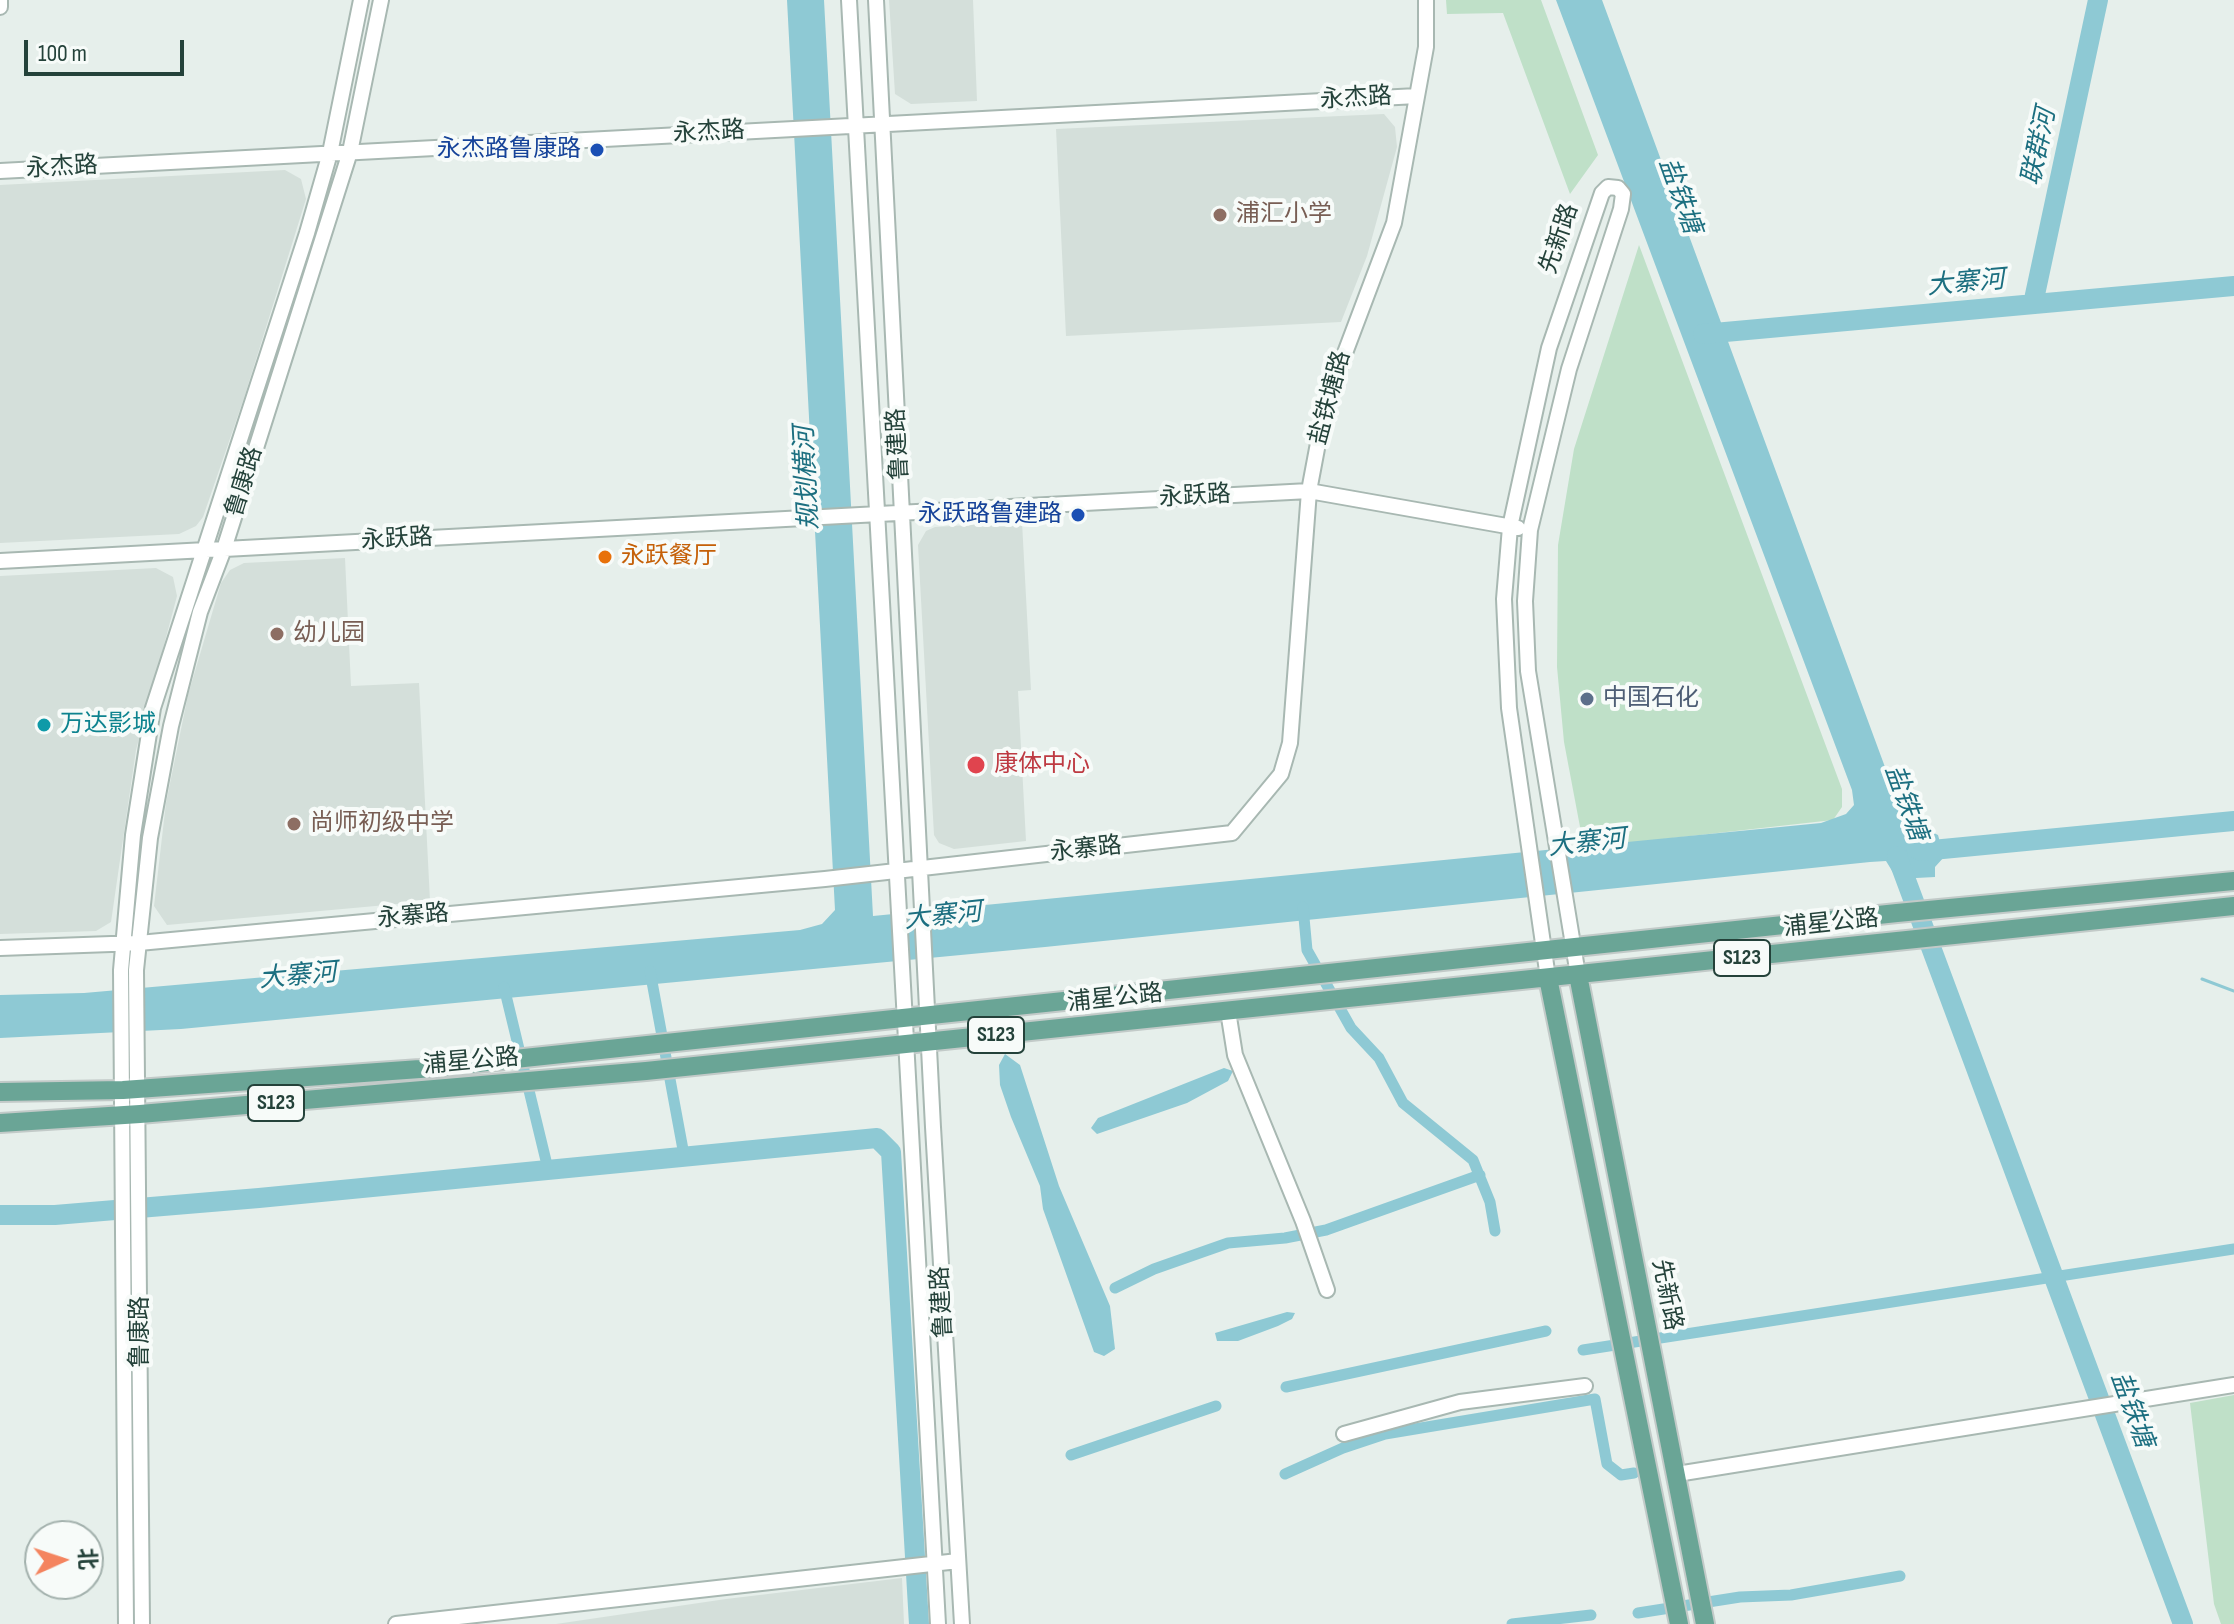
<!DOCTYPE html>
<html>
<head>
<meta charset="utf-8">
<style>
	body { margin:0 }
	#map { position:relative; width:2234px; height:1624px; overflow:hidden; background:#e6efeb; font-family:"Sofia Sans Condensed","Noto Sans SC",sans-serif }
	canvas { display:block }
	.north { position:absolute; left:24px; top:1520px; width:80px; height:80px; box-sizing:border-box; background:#f7fbf9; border:2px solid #a3b1ad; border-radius:50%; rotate:87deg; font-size:22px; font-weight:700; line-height:32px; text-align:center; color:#24423a }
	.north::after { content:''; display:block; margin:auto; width:28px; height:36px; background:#f4845f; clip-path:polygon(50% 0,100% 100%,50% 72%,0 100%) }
	.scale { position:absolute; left:24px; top:40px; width:160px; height:36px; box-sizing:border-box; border:4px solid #24423a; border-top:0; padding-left:10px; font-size:24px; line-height:28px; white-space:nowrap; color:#24423a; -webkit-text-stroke:6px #f7fbf9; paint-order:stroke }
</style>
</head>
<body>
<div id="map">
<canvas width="2234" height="1624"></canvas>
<div class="north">北</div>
<div class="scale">100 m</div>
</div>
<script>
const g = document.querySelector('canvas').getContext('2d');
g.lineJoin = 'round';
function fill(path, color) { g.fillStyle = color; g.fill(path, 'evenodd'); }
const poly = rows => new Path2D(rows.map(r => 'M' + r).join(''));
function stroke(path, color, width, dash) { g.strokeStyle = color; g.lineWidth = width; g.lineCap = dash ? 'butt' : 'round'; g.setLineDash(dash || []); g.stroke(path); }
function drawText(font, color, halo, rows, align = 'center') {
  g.font = font + ' "Sofia Sans Condensed","Noto Sans SC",sans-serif'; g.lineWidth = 8; g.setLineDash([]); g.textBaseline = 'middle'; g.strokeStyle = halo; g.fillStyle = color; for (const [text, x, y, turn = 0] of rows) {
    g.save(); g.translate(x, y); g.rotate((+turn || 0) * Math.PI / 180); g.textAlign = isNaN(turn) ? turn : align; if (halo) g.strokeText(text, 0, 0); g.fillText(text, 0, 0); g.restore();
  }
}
const built = poly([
	[889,0,973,0,977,101,911,104,895,94],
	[1384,114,1395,127,1397,147,1367,256,1341,322,1066,336,1056,129],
	[285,170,301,179,306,199,244,398,203,517,196,526,179,534,0,543,0,185],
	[1022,522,1031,690,1018,691,1026,841,954,849,939,843,934,835,918,545,926,531,935,527],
	[345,558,351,686,419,683,430,901,167,925,154,906,166,803,188,695,221,583,230,570,244,563],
	[156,568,173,577,177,596,136,750,111,922,96,931,0,934,0,576],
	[902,1578,904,1624,556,1624,726,1599]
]);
const green = poly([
	[1446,0,1541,0,1598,155,1570,194,1503,13,1447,14],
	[1639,245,1842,789,1842,807,1833,820,1584,848,1564,742,1557,667,1558,545,1574,449],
	[2234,1395,2234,1624,2221,1624,2214,1604,2190,1403]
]);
const water = poly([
	[787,0,824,0,873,916,1821,823,1846,814,1854,805,1852,790,1556,0,1602,0,1892,786,1909,821,1938,835,1944,857,1935,867,1935,877,1897,879,1886,861,1870,862,1045,947,181,1029,0,1038,0,995,84,993,800,930,822,924,835,910],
	[1005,1054,1020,1065,1059,1186,1110,1306,1115,1349,1104,1356,1094,1352,1043,1209,1040,1186,1011,1117,1000,1085,999,1065],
	[1224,1068,1233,1071,1228,1081,1187,1103,1097,1134,1091,1128,1098,1118],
	[1287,1312,1295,1313,1292,1319,1278,1326,1238,1341,1217,1341,1215,1333]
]);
const stream = poly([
	[2202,979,2234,991]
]);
const canal = poly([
	[1303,907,1307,950,1351,1028,1379,1058,1403,1103,1473,1160,1490,1202,1495,1231],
	[650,971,684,1155],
	[504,987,548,1169],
	[1115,1288,1154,1269,1228,1243,1285,1238,1326,1230,1480,1175],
	[1583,1350,2234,1249],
	[1286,1387,1546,1331],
	[1071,1455,1216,1406],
	[1285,1474,1343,1448,1385,1434,1595,1399,1607,1464,1621,1475,1634,1473],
	[1638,1613,1740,1597,1791,1595,1900,1576],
	[1512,1624,1591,1615]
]);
const river = poly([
	[2033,304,2098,0],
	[1703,334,2234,286],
	[1916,848,1922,851,2234,821],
	[1897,856,2183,1624],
	[0,1215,55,1215,259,1198,877,1138,891,1152,919,1624]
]);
const minor = poly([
	[849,0,938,1624],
	[876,0,933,1127,962,1624],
	[0,7,0,0],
	[0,171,1417,96],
	[0,561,1309,491,1518,528],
	[0,948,139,943,825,879,1232,833,1281,774,1290,743,1309,491,1325,406,1394,223,1426,47,1426,0],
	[1548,978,1509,708,1504,599,1510,527,1549,348,1602,193,1608,187,1618,188,1623,194,1621,209,1569,369,1530,530,1525,601,1528,671,1578,975],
	[1228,1011,1235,1055,1303,1221,1327,1290],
	[1344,1434,1460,1402,1585,1386],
	[1677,1474,2234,1385],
	[126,1624,121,970,133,835,153,708,307,233,330,153,361,0],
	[142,1624,136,970,150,838,171,726,200,612,224,549,350,152,381,0],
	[396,1624,958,1561]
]);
const major = poly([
	[1578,975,1705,1624],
	[1548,978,1679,1624],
	[0,1092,123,1090,420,1069,1897,913,2234,881],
	[0,1123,140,1114,646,1071,2234,906]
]);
const markers = [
	[597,150,8,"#1a4fb4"],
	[1220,215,8,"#8d6e63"],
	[1078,515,8,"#1a4fb4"],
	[605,557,8,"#e8710a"],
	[277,634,8,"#8d6e63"],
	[1587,699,8,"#5c6f8a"],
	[44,725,8,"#0f9aa8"],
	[976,765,10,"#e0444e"],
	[294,824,8,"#8d6e63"]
];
const shields = [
	[1742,958,56],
	[996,1035,56],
	[276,1103,56]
];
const shieldNames = [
	["S123",1742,958],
	["S123",996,1035],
	["S123",276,1103]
];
const streetNames = [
	["永杰路",1356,99,-3],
	["永杰路",709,133,-3],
	["永杰路",62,168,-3],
	["先新路",1560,239,-71],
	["盐铁塘路",1331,398,-75],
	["鲁建路",899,444,-93],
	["鲁康路",245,482,-73],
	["永跃路",1195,497,-3],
	["永跃路",397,540,-3],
	["永寨路",1086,850,-6],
	["永寨路",413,917,-5],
	["浦星公路",1831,924,-6],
	["浦星公路",1115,999,-6],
	["浦星公路",471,1062,-5],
	["先新路",1666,1295,79],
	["鲁建路",943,1302,-93],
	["鲁康路",141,1332,-90]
];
const transitNames = [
	["永杰路鲁康路",581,150],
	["永跃路鲁建路",1062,515]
];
const educationNames = [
	["浦汇小学",1236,215],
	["幼儿园",293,634],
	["尚师初级中学",310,824]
];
const foodNames = [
	["永跃餐厅",621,557]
];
const serviceNames = [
	["中国石化",1603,699]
];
const cultureNames = [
	["万达影城",60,725]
];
const healthNames = [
	["康体中心",994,765]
];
const waterNames = [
	["联群河",2040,147,-78],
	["盐铁塘",1679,196,70],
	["大寨河",1966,284,-5],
	["规划横河",808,478,-93],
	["盐铁塘",1905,803,70],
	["大寨河",1587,844,-6],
	["大寨河",943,917,-6],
	["大寨河",298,977,-5],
	["盐铁塘",2131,1410,70]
];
fill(built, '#d4dfda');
fill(green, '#bfe0c8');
fill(water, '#8ec9d4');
stroke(stream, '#8ec9d4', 3);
stroke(canal, '#8ec9d4', 11);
stroke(river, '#8ec9d4', 20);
stroke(minor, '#a8b8b2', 18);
stroke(major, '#c2cac8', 22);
stroke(minor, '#fff', 14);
stroke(major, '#6aa596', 18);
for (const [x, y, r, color] of markers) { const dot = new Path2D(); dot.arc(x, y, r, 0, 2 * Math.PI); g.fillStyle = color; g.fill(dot); stroke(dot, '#f7fbf9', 3); }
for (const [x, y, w] of shields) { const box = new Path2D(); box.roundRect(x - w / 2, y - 18, w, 36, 6); g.fillStyle = '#f7fbf9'; g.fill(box); stroke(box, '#24423a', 2); }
drawText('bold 22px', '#24423a', null, shieldNames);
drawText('24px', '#24423a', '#f7fbf9', streetNames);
drawText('24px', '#164399', '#f7fbf9', transitNames, 'right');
drawText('24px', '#785e54', '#f7fbf9', educationNames, 'left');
drawText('24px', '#c56008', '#f7fbf9', foodNames, 'left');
drawText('24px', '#4e5e75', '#f7fbf9', serviceNames, 'left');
drawText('24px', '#0d838f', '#f7fbf9', cultureNames, 'left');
drawText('24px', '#be3a42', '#f7fbf9', healthNames, 'left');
drawText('italic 26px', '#1c6f80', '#f7fbf9', waterNames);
</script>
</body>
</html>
